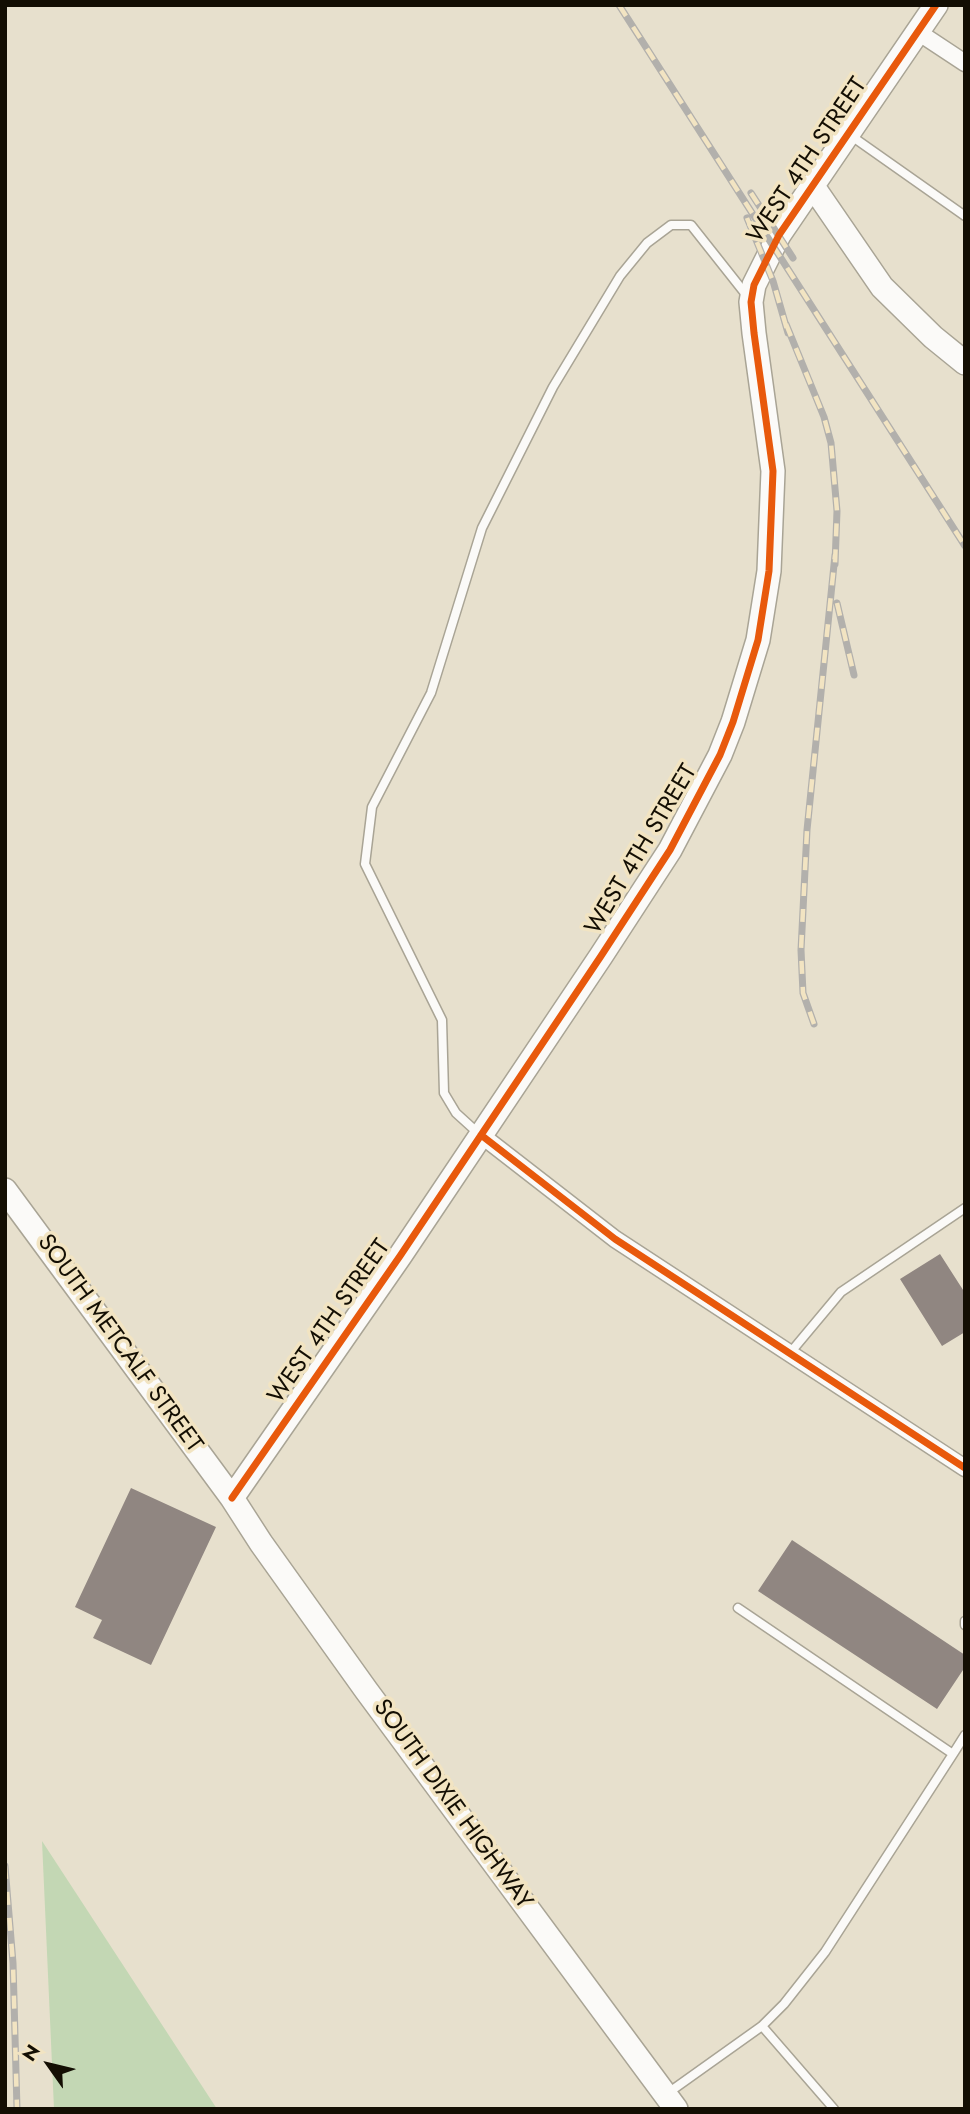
<!DOCTYPE html>
<html>
<head>
<meta charset="utf-8">
<style>
	body { margin:0 }
	#map { position:relative; width:970px; height:2114px; overflow:hidden; background:#e7e0cd; font-family:Jost,sans-serif }
	canvas { display:block }
	.frame { position:absolute; inset:0; border:7px solid #130e03; pointer-events:none }
	.north { position:absolute; left:14px; top:2030px; width:70px; height:70px; -webkit-text-stroke:5px #f2e4c2; paint-order:stroke; rotate:304deg; font-size:19px; font-weight:700; line-height:28px; text-align:center; color:#130e03 }
	.north::after { content:''; display:block; margin:auto; width:24px; height:32px; background:#130e03; clip-path:polygon(50% 0,100% 100%,50% 72%,0 100%) }
</style>
</head>
<body>
<div id="map">
<canvas width="970" height="2114"></canvas>
<div class="frame"></div>
<div class="north">N</div>
</div>
<script>
const g = document.querySelector('canvas').getContext('2d');
g.lineJoin = 'round';
function fill(path, color) { g.fillStyle = color; g.fill(path, 'evenodd'); }
const poly = rows => new Path2D(rows.map(r => 'M' + r).join(''));
function stroke(path, color, width, dash) { g.strokeStyle = color; g.lineWidth = width; g.lineCap = dash ? 'butt' : 'round'; g.setLineDash(dash || []); g.stroke(path); }
function drawText(font, color, halo, rows, align = 'center') {
  g.font = font + ' Jost,sans-serif'; g.lineWidth = 7; g.setLineDash([]); g.textBaseline = 'middle'; g.strokeStyle = halo; g.fillStyle = color; for (const [text, x, y, turn = 0] of rows) {
    g.save(); g.translate(x, y); g.rotate((+turn || 0) * Math.PI / 180); g.textAlign = isNaN(turn) ? turn : align; if (halo) g.strokeText(text, 0, 0); g.fillText(text, 0, 0); g.restore();
  }
}
const green = poly([
	[42,1841,217,2109,54,2109]
]);
const building = poly([
	[940,1254,965,1293,965,1332,942,1346,900,1279],
	[131,1488,216,1527,151,1665,93,1638,102,1620,75,1607],
	[792,1540,965,1655,965,1667,937,1709,758,1591]
]);
const lane = poly([
	[850,135,965,216],
	[478,1133,456,1113,444,1093,442,1020,365,864,372,807,431,693,482,528,553,387,620,276,647,243,671,225,691,225,748,297],
	[790,1353,841,1292,965,1208],
	[965,1621,965,1625],
	[953,1754,965,1735],
	[762,2026,834,2109],
	[668,2093,762,2026,784,2004,825,1952,953,1754,738,1608]
]);
const street = poly([
	[918,32,965,63],
	[481,1135,615,1239,965,1468]
]);
const secondary = poly([
	[812,185,882,287,933,337,965,363],
	[5,1190,232,1498,261,1543,366,1690,676,2109],
	[232,1498,400,1256,601,956,670,850,720,755,733,722,758,640,769,571,773,471,754,333,751,302,754,285,779,235,936,5]
]);
const rail = poly([
	[619,5,965,546],
	[751,193,793,258],
	[747,218,773,281,788,333],
	[786,324,824,417,831,443,837,511,835,564],
	[837,603,854,675],
	[814,1024,803,993,801,950,807,830,835,555],
	[5,1866,13,1963,17,2109]
]);
const cycleway = poly([
	[481,1135,615,1239,965,1468],
	[232,1498,400,1256,601,956,670,850,720,755,733,722,758,640,769,571,773,471,754,333,751,302,754,285,779,235,936,5]
]);
const streetNames = [
	["WEST 4TH STREET",808,161,-56],
	["WEST 4TH STREET",642,850,-59],
	["WEST 4TH STREET",330,1322,-55],
	["SOUTH METCALF STREET",119,1344,54],
	["SOUTH DIXIE HIGHWAY",452,1805,54]
];
fill(green, '#c3d7b4');
fill(building, '#908681');
stroke(lane, '#a9a495', 11);
stroke(street, '#a9a495', 19);
stroke(secondary, '#a9a495', 26);
stroke(lane, '#fbfaf8', 8);
stroke(street, '#fbfaf8', 16);
stroke(secondary, '#fbfaf8', 23);
stroke(rail, '#b2b0ac', 7);
stroke(rail, '#f2e4c2', 4.5, [13]);
stroke(cycleway, '#e8590c', 7);
drawText('24px', '#130e03', '#f2e4c2', streetNames);
</script>
</body>
</html>
